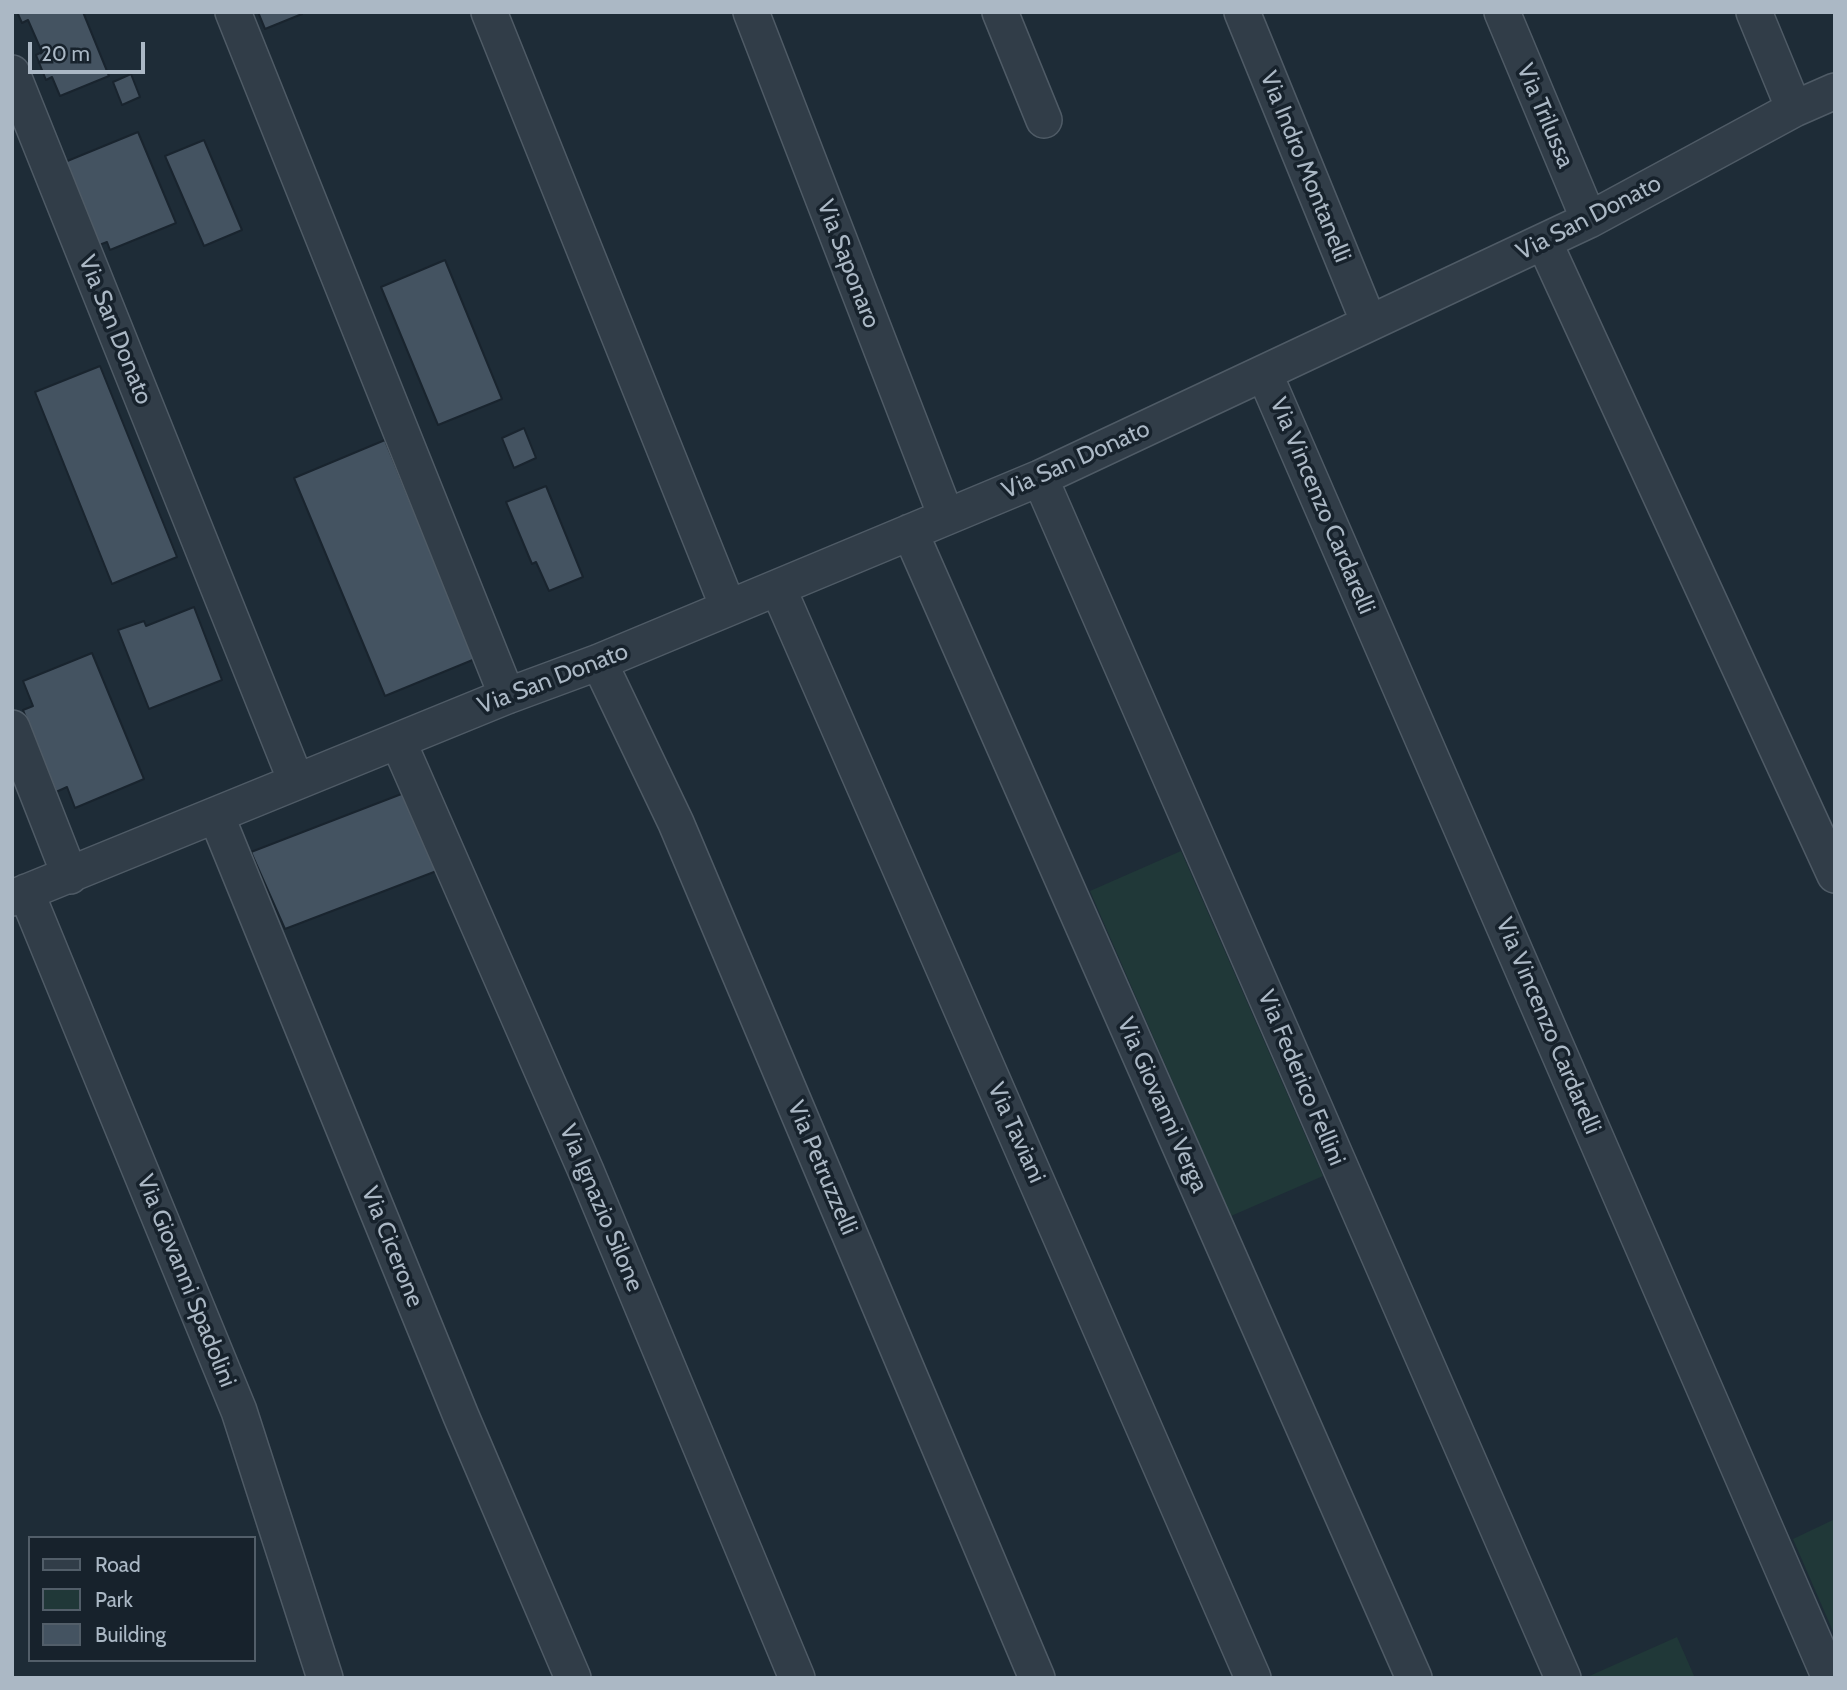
<!DOCTYPE html>
<html>
<head>
<meta charset="utf-8">
<style>
	body { margin:0 }
	#map { position:relative; width:1847px; height:1690px; overflow:hidden; background:#1e2c37; font-family:Cabin,sans-serif }
	canvas { display:block }
	.frame { position:absolute; inset:0; border:14px solid #abb8c5; pointer-events:none }
	.legend { position:absolute; left:28px; top:1536px; width:228px; height:126px; box-sizing:border-box; background:#17222c; border:2px solid #525e69; margin:0; padding:9px 12px; list-style:none; font-size:21px; color:#abb8c5 }
	.legend li { display:flex; align-items:center; gap:14px; height:35px }
	.legend b { width:35px; border:2px solid #525e69 }
	.scale { position:absolute; left:28px; top:42px; width:117px; height:32px; box-sizing:border-box; border:4px solid #abb8c5; border-top:0; padding-left:9px; font-size:21px; line-height:24px; white-space:nowrap; color:#abb8c5; -webkit-text-stroke:5px #17222c; paint-order:stroke }
</style>
</head>
<body>
<div id="map">
<canvas width="1847" height="1690"></canvas>
<div class="frame"></div>
<ul class="legend">
<li><b style="height:9px;background:#313d48"></b>Road</li>
<li><b style="height:19px;background:#203838"></b>Park</li>
<li><b style="height:19px;background:#445361"></b>Building</li>
</ul>
<div class="scale">20 m</div>
</div>
<script>
const g = document.querySelector('canvas').getContext('2d');
g.lineJoin = 'round';
function fill(path, color) { g.fillStyle = color; g.fill(path, 'evenodd'); }
const poly = rows => new Path2D(rows.map(r => 'M' + r).join(''));
function stroke(path, color, width, dash) { g.strokeStyle = color; g.lineWidth = width; g.lineCap = dash ? 'butt' : 'round'; g.setLineDash(dash || []); g.stroke(path); }
function drawText(font, color, halo, rows, align = 'center') {
  g.font = font + ' Cabin,sans-serif'; g.lineWidth = 7; g.setLineDash([]); g.textBaseline = 'middle'; g.strokeStyle = halo; g.fillStyle = color; for (const [text, x, y, turn = 0] of rows) {
    g.save(); g.translate(x, y); g.rotate((+turn || 0) * Math.PI / 180); g.textAlign = isNaN(turn) ? turn : align; if (halo) g.strokeText(text, 0, 0); g.fillText(text, 0, 0); g.restore();
  }
}
const green = poly([
	[1181,851,1323,1176,1231,1216,1090,891],
	[1835,1519,1835,1636,1793,1539],
	[1677,1637,1695,1678,1587,1678,1587,1677]
]);
const building = poly([
	[17,12,83,12,109,76,60,96,52,77,46,80,36,55,42,52,28,20,22,23,17,12],
	[258,12,301,12,302,14,265,29,258,12],
	[131,74,140,97,122,105,113,82,131,74],
	[138,132,176,223,110,250,107,242,94,247,60,164,138,132],
	[204,140,242,230,204,246,165,156,204,140],
	[445,260,502,399,438,425,381,287,445,260],
	[100,366,177,557,112,584,35,392,100,366],
	[524,428,536,458,514,468,502,438,524,428],
	[385,440,475,659,385,696,294,478,385,440],
	[546,486,583,577,549,591,536,562,532,564,506,502,546,486],
	[194,607,222,680,149,709,118,630,144,621,146,626,194,607],
	[92,653,144,779,75,808,67,787,56,792,23,710,33,706,23,681,92,653],
	[417,788,447,867,285,929,251,852,417,788]
]);
const minor = poly([
	[233,12,507,696],
	[489,12,728,607],
	[751,12,946,516],
	[1000,12,1044,120],
	[1242,12,1369,323],
	[1502,12,1589,220],
	[1754,12,1794,109],
	[12,73,296,781],
	[1544,242,1835,875],
	[1265,375,1830,1678],
	[1040,478,1563,1678],
	[910,532,1414,1678],
	[778,588,1253,1678],
	[599,662,676,823,1037,1678],
	[12,728,70,876],
	[398,741,586,1171,797,1678],
	[216,815,461,1416,573,1678],
	[26,892,239,1411,325,1678],
	[12,898,507,696,599,662,1040,478,1589,220,1794,109,1835,91]
]);
const streetNames = [
	["Via Trilussa",1545,116,67],
	["Via Indro Montanelli",1305,167,68],
	["Via San Donato",1589,218,-27],
	["Via Saponaro",848,264,69],
	["Via San Donato",115,330,68],
	["Via San Donato",1076,460,-24],
	["Via Vincenzo Cardarelli",1322,506,67],
	["Via San Donato",553,679,-21],
	["Via Vincenzo Cardarelli",1548,1026,67],
	["Via Federico Fellini",1301,1078,67],
	["Via Giovanni Verga",1162,1105,66],
	["Via Taviani",1016,1133,66],
	["Via Petruzzelli",822,1168,67],
	["Via Ignazio Silone",601,1208,67],
	["Via Cicerone",392,1247,68],
	["Via Giovanni Spadolini",186,1281,68]
];
fill(green, '#203838');
fill(building, '#445361');
stroke(building, '#19242e', 2);
stroke(minor, '#4f5b66', 38);
stroke(minor, '#313d48', 35);
drawText('24px', '#abb8c5', '#17222c', streetNames);
</script>
</body>
</html>
